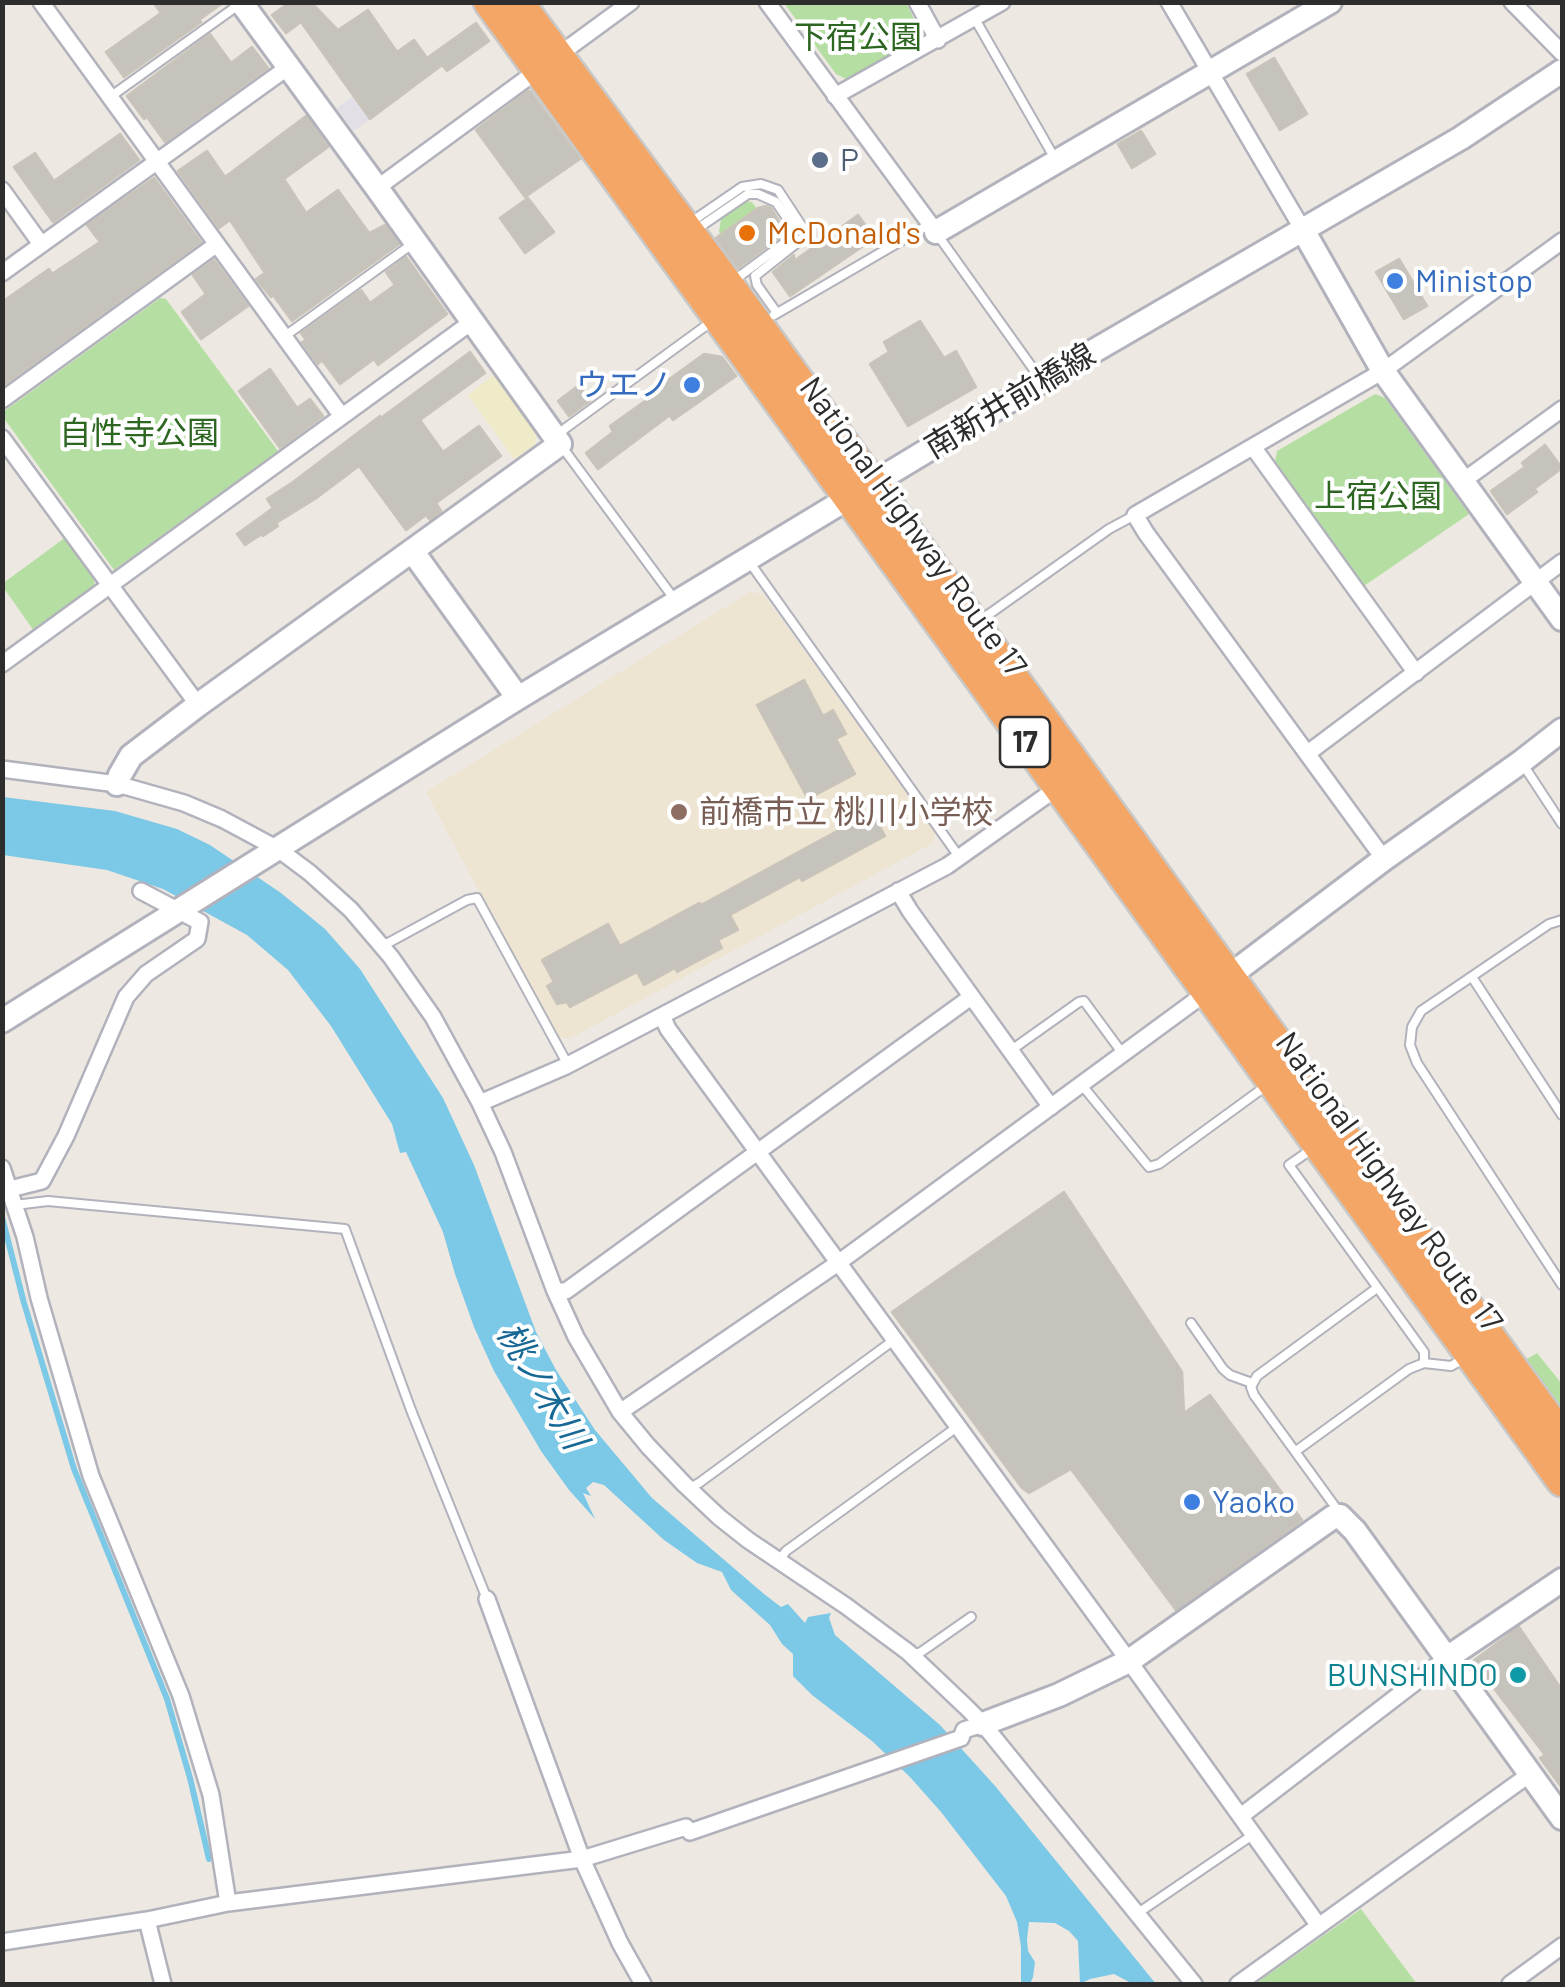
<!DOCTYPE html>
<html>
<head>
<meta charset="utf-8">
<style>
	body { margin:0 }
	#map { position:relative; width:1565px; height:1987px; overflow:hidden; background:#ede8e1; font-family:Barlow,sans-serif }
	canvas { display:block }
	.frame { position:absolute; inset:0; border:5px solid #2d2d2d; pointer-events:none }
</style>
</head>
<body>
<div id="map">
<canvas width="1565" height="1987"></canvas>
<div class="frame"></div>
</div>
<script>
const g = document.querySelector('canvas').getContext('2d');
g.lineJoin = 'round';
function fill(path, color) { g.fillStyle = color; g.fill(path, 'evenodd'); }
const poly = rows => new Path2D(rows.map(r => 'M' + r).join(''));
function stroke(path, color, width, dash) { g.strokeStyle = color; g.lineWidth = width; g.lineCap = dash ? 'butt' : 'round'; g.setLineDash(dash || []); g.stroke(path); }
function drawText(font, color, halo, rows, align = 'center') {
  g.font = font + ' Barlow,"Noto Sans JP",sans-serif'; g.lineWidth = 8; g.setLineDash([]); g.textBaseline = 'middle'; g.strokeStyle = halo; g.fillStyle = color; for (const [text, x, y, turn = 0] of rows) {
    g.save(); g.translate(x, y); g.rotate((+turn || 0) * Math.PI / 180); g.textAlign = isNaN(turn) ? turn : align; if (halo) g.strokeText(text, 0, 0); g.fillText(text, 0, 0); g.restore();
  }
}
const industrial = poly([
	[353,96,370,119,354,131,337,108]
]);
const education = poly([
	[750,592,763,594,936,832,933,843,569,1039,556,1036,426,792]
]);
const green = poly([
	[784,3,906,3,924,38,850,81,836,74],
	[745,201,752,202,757,209,721,234,719,232,721,219],
	[160,298,166,299,278,451,114,570,3,417,3,412],
	[1375,394,1385,398,1469,514,1364,586,1275,461,1277,451],
	[66,537,95,575,94,588,34,631,3,587,2,584],
	[1537,1353,1562,1384,1562,1426,1518,1364],
	[1361,1909,1417,1984,1255,1984]
]);
const sand = poly([
	[494,375,537,432,535,445,514,459,468,395]
]);
const water = poly([
	[3,797,115,811,177,829,210,845,281,893,325,929,360,969,443,1098,474,1165,536,1332,556,1370,595,1430,652,1498,764,1594,781,1607,788,1604,805,1623,808,1617,831,1613,829,1618,835,1635,940,1725,996,1787,1156,1984,1133,1984,1114,1974,1090,1979,1080,1984,1078,1941,1069,1931,1055,1923,1029,1922,1027,1939,1028,1951,1035,1962,1033,1977,1030,1984,1021,1984,1021,1947,1017,1922,1006,1896,941,1812,910,1777,872,1741,812,1695,793,1676,793,1654,782,1644,770,1625,731,1590,722,1572,697,1563,664,1540,604,1485,593,1482,586,1488,591,1496,583,1493,595,1519,569,1490,541,1451,494,1371,474,1327,455,1274,443,1232,406,1152,400,1153,392,1124,331,1026,288,970,247,935,163,889,107,870,3,855]
]);
const stream = poly([
	[2,1217,24,1303,74,1469,167,1699,190,1778,209,1859]
]);
const building = poly([
	[153,2,224,2,199,20,201,22,124,77,106,52,161,13,153,2],
	[290,2,311,2,338,30,368,10,397,52,414,40,427,58,476,23,489,41,447,71,442,65,370,119,301,22,286,33,272,15,290,2],
	[210,34,231,63,252,47,268,68,165,142,147,117,144,119,127,96,210,34],
	[1274,58,1307,114,1280,130,1247,74,1274,58],
	[528,91,530,91,580,159,525,197,476,130,528,91],
	[306,116,328,147,284,179,306,213,338,190,369,233,385,225,399,244,292,321,273,295,271,297,256,279,265,273,230,220,219,228,178,171,207,151,225,177,306,116],
	[1141,131,1155,154,1132,168,1118,144,1141,131],
	[120,134,139,160,53,222,14,167,35,153,54,181,120,134],
	[154,178,201,242,2,386,2,302,49,269,52,274,100,242,87,225,154,178],
	[528,198,554,232,525,253,500,218,528,198],
	[766,206,771,208,786,233,738,268,716,238,758,208,766,206],
	[858,215,875,238,790,296,773,272,794,255,794,261,858,215],
	[406,257,447,314,378,365,374,359,340,384,322,360,318,364,302,342,306,340,301,333,361,290,370,303,395,285,386,272,406,257],
	[1399,259,1427,306,1404,319,1376,272,1399,259],
	[214,260,248,306,201,339,182,312,206,294,193,275,214,260],
	[920,321,944,358,956,351,976,387,908,426,870,364,889,352,884,342,920,321],
	[470,352,485,373,420,420,443,452,479,426,501,456,436,503,441,511,430,520,426,515,406,530,359,466,315,499,276,523,278,526,263,536,262,534,245,545,237,534,273,508,267,499,293,482,380,416,381,418,470,352],
	[704,354,722,357,736,376,673,420,670,415,598,469,586,453,613,432,610,426,655,394,653,391,704,354],
	[270,369,297,408,310,399,323,416,280,448,239,391,270,369],
	[579,385,590,401,569,416,558,401,579,385],
	[1545,445,1562,468,1534,489,1537,492,1507,514,1491,491,1525,467,1522,463,1545,445],
	[804,680,823,716,833,710,846,734,836,739,855,774,808,799,757,705,804,680],
	[872,812,885,836,802,881,800,877,730,915,738,930,718,940,722,948,677,972,675,968,644,985,637,972,570,1007,567,1002,557,1004,547,986,554,982,542,960,608,924,620,946,699,903,701,905,872,812],
	[1064,1192,1182,1372,1184,1413,1210,1395,1302,1520,1176,1610,1071,1469,1029,1493,1022,1488,892,1312,1064,1192],
	[1519,1627,1562,1690,1562,1788,1540,1758,1545,1755,1473,1661,1519,1627]
]);
const lane = poly([
	[975,19,1054,157],
	[110,97,237,6],
	[688,224,742,187,761,184,778,190,805,231,803,238,755,276,757,285,777,313],
	[694,231,748,194,758,194,776,202,793,227,794,236,733,281],
	[937,234,1039,377],
	[774,315,930,224],
	[285,336,415,242],
	[748,560,960,858],
	[675,600,560,444,563,430,711,322],
	[978,622,1109,529,1135,515],
	[1524,766,1562,824],
	[1562,920,1549,924,1421,1011,1412,1027,1410,1045,1417,1063,1562,1285],
	[382,943,388,943,467,900,477,898,568,1065],
	[1472,977,1562,1115],
	[1010,1051,1079,1002,1084,1001,1123,1054],
	[1081,1084,1149,1167,1159,1164,1266,1086],
	[1312,1149,1289,1165,1424,1352,1424,1363],
	[15,1205,48,1201,345,1229,411,1410,487,1599],
	[1191,1323,1223,1369,1230,1375,1252,1383],
	[1296,1451,1409,1369,1424,1363,1451,1366,1465,1358],
	[688,1489,699,1483,894,1340],
	[1339,1512,1254,1395,1251,1387,1257,1376,1377,1288],
	[776,1559,781,1558,786,1551,957,1427],
	[911,1655,921,1652,971,1617],
	[1138,1913,1254,1834]
]);
const street = poly([
	[41,2,341,415],
	[767,2,936,232],
	[917,2,938,40],
	[1169,2,1303,230],
	[1512,2,1562,53],
	[835,96,1002,2],
	[377,188,631,2],
	[2,190,41,244],
	[2,273,287,68],
	[2,400,217,244],
	[2,438,198,705],
	[1253,447,1416,673],
	[1463,481,1562,409],
	[2,664,473,321],
	[1308,753,1562,562],
	[2,769,117,784,184,803,222,819,278,849,310,873,351,910,391,957,433,1017,480,1103,503,1152,555,1291,576,1337,620,1412,648,1446,684,1484,719,1517,748,1540,846,1606,908,1652,966,1707,983,1724,1194,1984],
	[1384,859,1146,533,1135,515,1383,371,1562,241],
	[898,891,910,911,1051,1107],
	[662,1016,668,1029,1129,1661,1319,1926],
	[480,1103,566,1066,947,866,1057,788],
	[2,1168,25,1237,39,1298,91,1476,181,1696,211,1795,228,1903,147,1920,2,1942],
	[10,1189,42,1181,66,1136,126,997,146,974,197,939,200,922,141,891],
	[555,1291,566,1291,971,997],
	[620,1412,838,1263,1207,992],
	[487,1599,582,1859,620,1943,643,1984],
	[1241,1816,1447,1658],
	[228,1903,582,1859,686,1827,690,1832,961,1738,964,1730,983,1724],
	[147,1920,163,1984],
	[1238,1984,1530,1774],
	[1510,1984,1562,1946]
]);
const secondary = poly([
	[1303,230,1383,371,1562,619],
	[936,232,1330,2],
	[413,552,518,698],
	[117,784,120,775,131,756,198,705,560,444,377,188,241,2],
	[1220,983,1384,859,1521,762,1562,730],
	[2,1021,518,698,1042,381,1461,138,1562,71],
	[1447,1658,1562,1580],
	[983,1724,1059,1695,1129,1661,1333,1517,1340,1516,1355,1531,1562,1818]
]);
const highway = poly([
	[489,2,1562,1481],
	[518,2,757,324,1562,1437]
]);
const markers = [
	[820,160,10,"#5c6f8a"],
	[747,233,10,"#e8710a"],
	[1395,281,10,"#3f7fe0"],
	[692,385,10,"#3f7fe0"],
	[679,812,10,"#8d6e63"],
	[1192,1502,10,"#3f7fe0"],
	[1518,1675,10,"#0f9aa8"]
];
const shields = [
	[1025,742,50]
];
const shieldNames = [
	["17",1025,742]
];
const parkNames = [
	["下宿公園",858,37],
	["自性寺公園",139,433],
	["上宿公園",1378,496]
];
const serviceNames = [
	["P",840,160]
];
const foodNames = [
	["McDonald's",767,233]
];
const shopNames = [
	["Ministop",1415,281],
	["ウエノ",672,385,"right"],
	["Yaoko",1212,1502]
];
const streetNames = [
	["南新井前橋線",1010,401,-31],
	["National Highway Route 17",913,527,54],
	["National Highway Route 17",1389,1182,54]
];
const educationNames = [
	["前橋市立 桃川小学校",699,812]
];
const cultureNames = [
	["BUNSHINDO",1498,1675]
];
const waterNames = [
	["桃ノ木川",542,1386,59]
];
fill(industrial, '#e2e0e6');
fill(education, '#ede5d2');
fill(green, '#b5dfa2');
fill(sand, '#efeac7');
fill(water, '#7cc8e7');
stroke(stream, '#7cc8e7', 6);
fill(building, '#c6c2bc');
stroke(building, '#c9c4ba', 2.5);
stroke(lane, '#b1b2bc', 12);
stroke(street, '#b1b2bc', 20);
stroke(secondary, '#b1b2bc', 28);
stroke(highway, '#c8c8c8', 35);
stroke(lane, '#fff', 8);
stroke(street, '#fff', 15);
stroke(secondary, '#fff', 22);
stroke(highway, '#f3a666', 30);
for (const [x, y, r, color] of markers) { const dot = new Path2D(); dot.arc(x, y, r, 0, 2 * Math.PI); g.fillStyle = color; g.fill(dot); stroke(dot, '#fff', 4); }
for (const [x, y, w] of shields) { const box = new Path2D(); box.roundRect(x - w / 2, y - 25, w, 50, 8); g.fillStyle = '#fff'; g.fill(box); stroke(box, '#2d2d2d', 2.5); }
drawText('bold 30px', '#2d2d2d', null, shieldNames);
drawText('32px', '#2d6621', '#fff', parkNames);
drawText('32px', '#4e5e75', '#fff', serviceNames, 'left');
drawText('32px', '#c56008', '#fff', foodNames, 'left');
drawText('32px', '#366cbe', '#fff', shopNames, 'left');
drawText('32px', '#2d2d2d', '#fff', streetNames);
drawText('32px', '#785e54', '#fff', educationNames, 'left');
drawText('32px', '#0d838f', '#fff', cultureNames, 'right');
drawText('italic 35px', '#186896', '#fff', waterNames);
</script>
</body>
</html>
